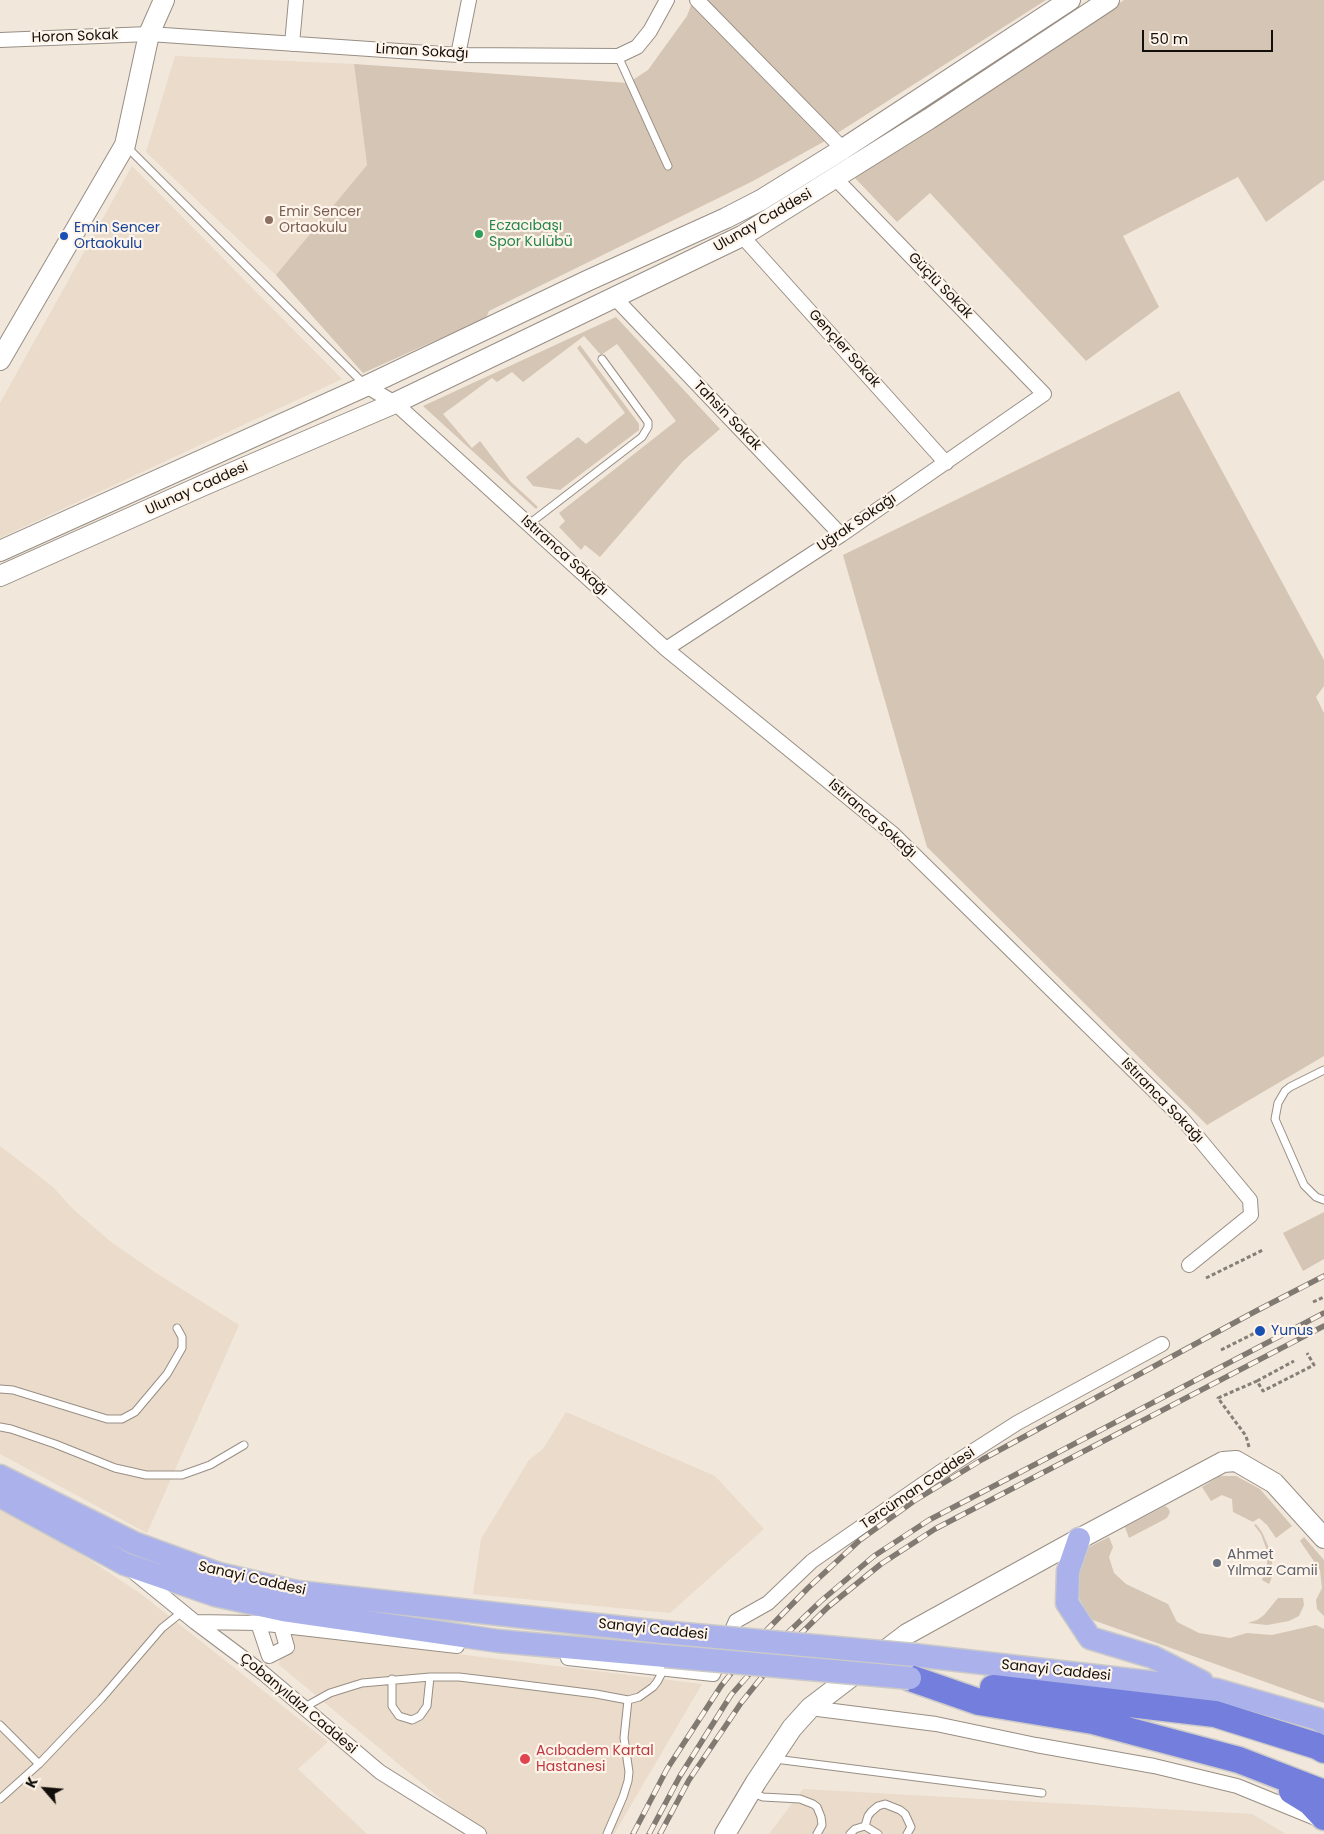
<!DOCTYPE html>
<html>
<head>
<meta charset="utf-8">
<style>
	body { margin:0 }
	#map { position:relative; width:1324px; height:1834px; overflow:hidden; background:#f1e7db; font-family:Poppins,sans-serif }
	canvas { display:block }
	.north { position:absolute; left:20px; top:1764px; width:50px; height:50px; -webkit-text-stroke:4px #fef4e9; paint-order:stroke; rotate:297deg; font-size:14px; font-weight:700; line-height:20px; text-align:center; color:#120f0b }
	.north::after { content:''; display:block; margin:auto; width:18px; height:22px; background:#120f0b; clip-path:polygon(50% 0,100% 100%,50% 72%,0 100%) }
	.scale { position:absolute; left:1142px; top:30px; width:131px; height:22px; box-sizing:border-box; border:2px solid #120f0b; border-top:0; padding-left:6px; font-size:15px; line-height:18px; white-space:nowrap; color:#120f0b; -webkit-text-stroke:4px #fef4e9; paint-order:stroke }
</style>
</head>
<body>
<div id="map">
<canvas width="1324" height="1834"></canvas>
<div class="north">K</div>
<div class="scale">50 m</div>
</div>
<script>
const g = document.querySelector('canvas').getContext('2d');
g.lineJoin = 'round';
function fill(path, color) { g.fillStyle = color; g.fill(path, 'evenodd'); }
const poly = rows => new Path2D(rows.map(r => 'M' + r).join(''));
function stroke(path, color, width, dash) { g.strokeStyle = color; g.lineWidth = width; g.lineCap = dash ? 'butt' : 'round'; g.setLineDash(dash || []); g.stroke(path); }
function drawText(font, color, halo, rows, align = 'center') {
  g.font = font + ' Poppins,sans-serif'; g.lineWidth = 4.5; g.setLineDash([]); g.textBaseline = 'middle'; g.strokeStyle = halo; g.fillStyle = color; for (const [text, x, y, turn = 0] of rows) {
    g.save(); g.translate(x, y); g.rotate((+turn || 0) * Math.PI / 180); g.textAlign = isNaN(turn) ? turn : align; if (halo) g.strokeText(text, 0, 0); g.fillText(text, 0, 0); g.restore();
  }
}
const built = poly([
	[175,56,354,64,367,165,276,275,146,152],
	[132,166,342,379,0,538,0,403],
	[0,1146,53,1187,73,1209,111,1242,156,1273,239,1325,147,1533,0,1454],
	[566,1412,715,1476,764,1529,670,1613,473,1594,481,1539,529,1460,543,1449],
	[0,1500,141,1594,328,1742,298,1769,367,1834,0,1834],
	[294,1634,702,1684,614,1834,483,1834,278,1664],
	[803,1789,1252,1814,1286,1834,769,1834]
]);
const green = poly([
	[693,0,1046,0,825,141,753,181,489,311,486,318,363,373,276,275,367,165,354,64,628,83,648,70,687,16],
	[1124,0,1324,0,1324,180,1266,222,1238,177,1123,236,1159,307,1086,361,930,193,897,222,855,178],
	[616,317,720,429,683,461,600,557,585,545,581,550,559,527,565,521,559,513,676,421,617,344,601,355,584,336,523,382,512,372,497,382,492,378,443,414,472,448,480,441,511,482,538,507,536,509,423,406],
	[580,345,639,424,639,430,560,490,533,486,526,477,578,437,586,444,625,413,577,348],
	[1179,391,1324,660,1324,686,1316,697,1324,713,1324,1056,1207,1125,927,847,843,555],
	[1324,1212,1324,1259,1303,1271,1283,1233],
	[1220,1476,1236,1476,1260,1489,1292,1526,1276,1538,1267,1525,1259,1518,1253,1522,1233,1512,1232,1499,1222,1495,1211,1501,1202,1487],
	[1165,1506,1168,1508,1170,1512,1167,1518,1129,1538,1125,1527],
	[1256,1524,1262,1532,1269,1548,1271,1549,1273,1575,1269,1584,1262,1580,1267,1567,1267,1551,1261,1534,1254,1525],
	[1109,1537,1113,1547,1109,1557,1114,1573,1126,1584,1168,1604,1177,1622,1199,1633,1230,1638,1247,1633,1272,1635,1316,1625,1324,1629,1324,1703,1090,1619,1077,1594,1078,1563,1089,1547],
	[1304,1537,1324,1560,1324,1616,1317,1609,1316,1600,1322,1588,1320,1570,1300,1541],
	[1278,1598,1303,1598,1304,1605,1299,1616,1289,1621,1267,1625,1248,1623,1257,1620,1264,1615]
]);
const path = poly([
	[1206,1278,1263,1250],
	[1313,1302,1324,1297],
	[1221,1350,1263,1329],
	[1257,1381,1294,1361],
	[1249,1447,1246,1436,1218,1398,1257,1381,1263,1391,1314,1365,1307,1353]
]);
const lane = poly([
	[618,56,668,166],
	[126,146,364,384],
	[529,524,642,437,648,427,648,422,602,359],
	[1324,1070,1290,1087,1285,1091,1278,1103,1275,1119,1304,1185,1316,1197,1324,1200],
	[0,1389,13,1390,107,1419,122,1419,135,1412,167,1374,182,1348,182,1337,177,1328],
	[0,1427,11,1429,55,1444,115,1468,146,1475,182,1475,210,1465,244,1445],
	[392,1679,392,1706,399,1716,412,1720,420,1716,427,1706,430,1677],
	[303,1708,330,1693,362,1683,430,1677,459,1677,501,1682,596,1694,628,1700,639,1697,653,1687,657,1682,664,1669],
	[0,1725,39,1764],
	[775,1759,1042,1793],
	[752,1793,763,1797,800,1799,813,1804,817,1807,821,1817,822,1825,817,1834],
	[0,1799,39,1764,101,1699,162,1628,182,1612],
	[865,1826,868,1816,871,1812,878,1806,885,1804,900,1810,905,1814,911,1827,907,1834],
	[865,1826,878,1834],
	[607,1834,623,1797,628,1781,629,1772,624,1738,628,1700],
	[850,1834,855,1829,865,1826]
]);
const street = poly([
	[697,0,843,149],
	[0,40,149,34,458,55,618,56,637,47,650,31,667,0],
	[292,44,296,0],
	[458,55,469,0],
	[742,236,946,463],
	[614,297,841,535],
	[366,386,395,403,666,649,893,834,1181,1117,1250,1200,1251,1215,1189,1265],
	[666,649,841,535,1044,394,835,178],
	[135,1573,195,1622,263,1673,380,1772,479,1834],
	[195,1622,258,1623,269,1656,287,1647,281,1626],
	[258,1623,457,1646],
	[568,1658,713,1674,736,1621,768,1603,812,1561,939,1473,1017,1423,1162,1344],
	[810,1708,936,1724,1036,1745,1154,1766,1237,1786,1318,1819]
]);
const secondary = poly([
	[0,360,125,145,149,34,164,0],
	[0,551,366,386,589,280,726,218,761,200,843,149,1070,0],
	[0,576,204,485,395,403,742,236,929,119,1109,0],
	[725,1834,756,1782,792,1728,810,1708,907,1634,1079,1539,1223,1462,1236,1461,1274,1483,1324,1538]
]);
const primary = poly([
	[0,1476,134,1543,219,1574,297,1592,662,1632],
	[0,1496,125,1564,215,1595,283,1610,498,1641,665,1656],
	[1079,1539,1068,1571,1067,1603,1090,1638,1153,1657,1202,1682],
	[914,1655,1217,1690,1318,1719,1324,1723]
]);
const highway = poly([
	[910,1678,979,1702,1093,1721,1239,1760,1324,1793],
	[993,1688,1215,1714,1317,1746,1324,1750],
	[1292,1791,1310,1802,1324,1817]
]);
const rail = poly([
	[633,1834,667,1769,721,1686,761,1636,808,1588,860,1540,914,1501,983,1459,1256,1311,1324,1276],
	[649,1834,680,1776,731,1695,774,1646,821,1601,874,1556,929,1520,1324,1313],
	[660,1834,689,1780,741,1703,782,1652,828,1607,881,1564,935,1529,1324,1326]
]);
const primaryBridge = poly([
	[662,1632,914,1655],
	[665,1656,910,1678]
]);
const markers = [
	[269,220,5,"#8d6e63"],
	[479,234,5,"#2e9e5b"],
	[64,236,5,"#1a4fb4"],
	[1260,1331,6,"#1a4fb4"],
	[1217,1563,5,"#6b7280"],
	[525,1759,6,"#e0444e"]
];
const streetNames = [
	["Horon Sokak",75,37,-2],
	["Liman Sokağı",422,52,3],
	["Ulunay Caddesi",763,221,-30],
	["Güçlü Sokak",940,286,46],
	["Gençler Sokak",844,349,48],
	["Tahsin Sokak",727,416,46],
	["Ulunay Caddesi",197,489,-24],
	["Uğrak Sokağı",857,523,-34],
	["Istıranca Sokağı",564,556,42],
	["Istıranca Sokağı",872,819,41],
	["Istıranca Sokağı",1162,1101,46],
	["Tercüman Caddesi",918,1489,-34],
	["Sanayi Caddesi",252,1579,13],
	["Sanayi Caddesi",653,1630,6],
	["Sanayi Caddesi",1056,1671,6],
	["Çobanyıldızı Caddesi",298,1704,40]
];
const educationNames = [
	["Emir Sencer",279,212],
	["Ortaokulu",279,228]
];
const leisureNames = [
	["Eczacıbaşı",489,226],
	["Spor Kulübü",489,242]
];
const transitNames = [
	["Emin Sencer",74,228],
	["Ortaokulu",74,244],
	["Yunus",1271,1331]
];
const worshipNames = [
	["Ahmet",1227,1555],
	["Yılmaz Camii",1227,1571]
];
const healthNames = [
	["Acıbadem Kartal",536,1751],
	["Hastanesi",536,1767]
];
fill(built, '#eadbca');
fill(green, '#d5c5b4');
stroke(lane, '#988e84', 9);
stroke(street, '#988e84', 16);
stroke(secondary, '#988e84', 22);
stroke(primary, '#cbcac9', 25);
stroke(highway, '#cbcac9', 29);
stroke(path, '#867f77', 3, [4, 2.5]);
stroke(lane, '#fff', 7);
stroke(street, '#fff', 14);
stroke(secondary, '#fff', 20);
stroke(primary, '#abb2eb', 22);
stroke(highway, '#737edd', 26);
stroke(rail, '#817a72', 5.5);
stroke(rail, '#fef4e9', 4, [11]);
stroke(primaryBridge, '#cbcac9', 25, []);
stroke(primaryBridge, '#abb2eb', 22);
for (const [x, y, r, color] of markers) { const dot = new Path2D(); dot.arc(x, y, r, 0, 2 * Math.PI); g.fillStyle = color; g.fill(dot); stroke(dot, '#fef4e9', 2); }
drawText('14px', '#120f0b', '#fef4e9', streetNames);
drawText('14px', '#785e54', '#fef4e9', educationNames, 'left');
drawText('14px', '#27864d', '#fef4e9', leisureNames, 'left');
drawText('14px', '#164399', '#fef4e9', transitNames, 'left');
drawText('14px', '#5b616d', '#fef4e9', worshipNames, 'left');
drawText('14px', '#be3a42', '#fef4e9', healthNames, 'left');
</script>
</body>
</html>
